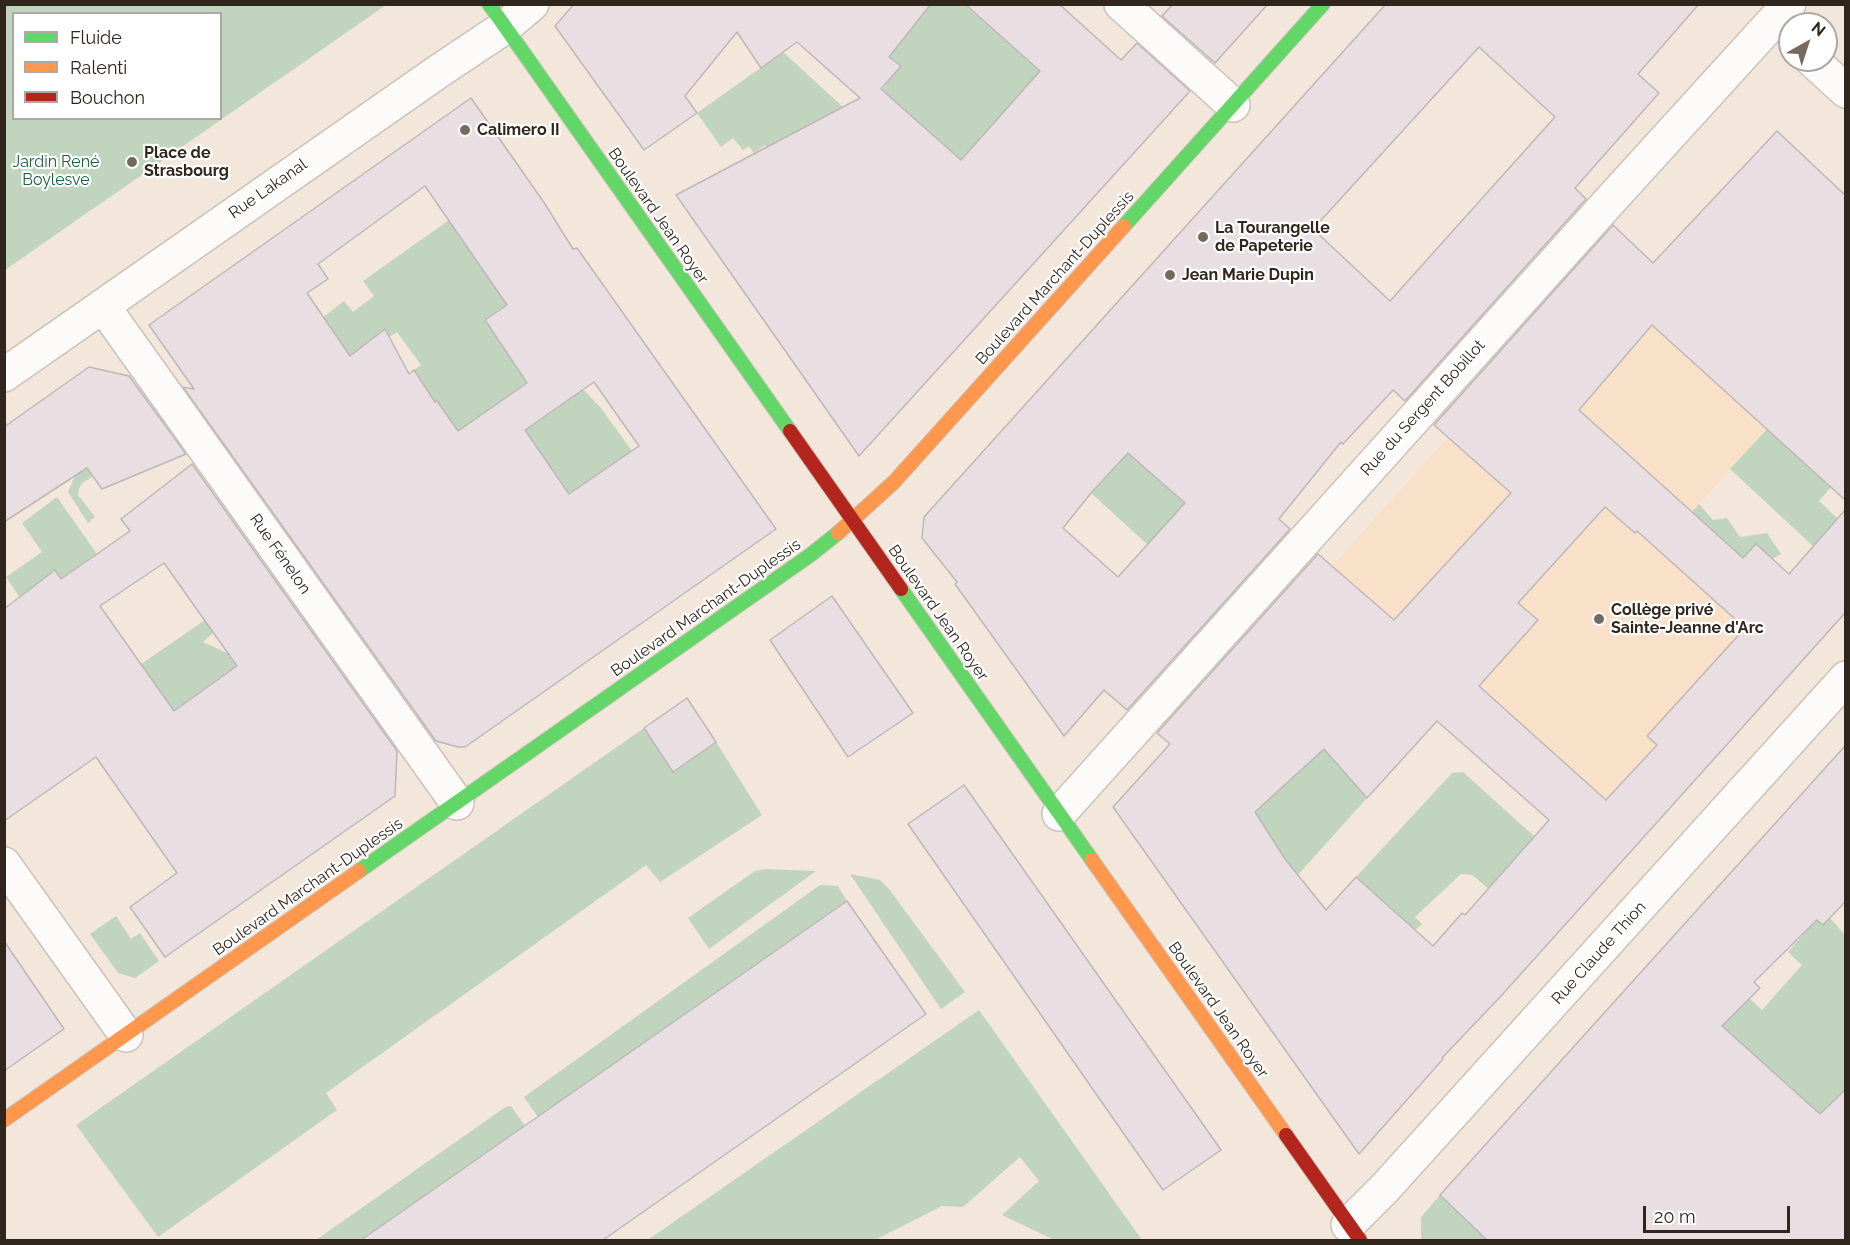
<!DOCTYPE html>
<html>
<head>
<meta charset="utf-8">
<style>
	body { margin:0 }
	#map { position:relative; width:1850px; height:1245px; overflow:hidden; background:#f3e7db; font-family:Raleway,sans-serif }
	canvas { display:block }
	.frame { position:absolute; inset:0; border:6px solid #31261c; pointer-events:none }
	.legend { position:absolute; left:12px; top:12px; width:210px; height:108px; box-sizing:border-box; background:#fff; border:2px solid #ada8a4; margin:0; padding:8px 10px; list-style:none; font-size:18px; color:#31261c }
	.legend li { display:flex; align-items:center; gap:12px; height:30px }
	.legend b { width:30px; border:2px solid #ada8a4 }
	.north { position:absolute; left:1778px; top:12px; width:60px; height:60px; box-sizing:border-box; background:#fff; border:2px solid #ada8a4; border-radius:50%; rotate:39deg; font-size:16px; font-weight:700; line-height:24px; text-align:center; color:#31261c }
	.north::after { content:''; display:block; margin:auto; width:21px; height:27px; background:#756a5f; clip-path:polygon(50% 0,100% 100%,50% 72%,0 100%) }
	.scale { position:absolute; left:1643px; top:1206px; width:147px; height:27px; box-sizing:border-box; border:3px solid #31261c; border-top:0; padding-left:8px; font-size:18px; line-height:21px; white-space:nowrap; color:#31261c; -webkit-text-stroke:4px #fff; paint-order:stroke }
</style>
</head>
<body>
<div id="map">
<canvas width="1850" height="1245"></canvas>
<div class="frame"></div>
<ul class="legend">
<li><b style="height:8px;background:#63d668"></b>Fluide</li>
<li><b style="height:8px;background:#ff974d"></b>Ralenti</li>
<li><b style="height:8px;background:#b3261e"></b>Bouchon</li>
</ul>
<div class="north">N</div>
<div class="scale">20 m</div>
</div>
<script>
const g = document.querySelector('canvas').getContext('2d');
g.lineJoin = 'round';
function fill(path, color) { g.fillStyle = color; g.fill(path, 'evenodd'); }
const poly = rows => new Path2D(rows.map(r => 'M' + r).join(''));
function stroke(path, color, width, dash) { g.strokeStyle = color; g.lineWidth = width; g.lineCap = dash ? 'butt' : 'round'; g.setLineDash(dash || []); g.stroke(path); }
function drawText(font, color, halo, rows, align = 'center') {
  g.font = font + ' Raleway,sans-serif'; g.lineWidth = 4.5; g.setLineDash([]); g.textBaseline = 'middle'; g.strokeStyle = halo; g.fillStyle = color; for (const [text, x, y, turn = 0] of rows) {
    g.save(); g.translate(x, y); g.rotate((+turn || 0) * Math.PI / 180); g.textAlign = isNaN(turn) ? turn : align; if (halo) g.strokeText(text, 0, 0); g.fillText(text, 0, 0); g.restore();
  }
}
const built = poly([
	[1627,238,1653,264,1845,364,1845,497,1767,428,1692,512,1827,634,1610,874,1437,721,1439,718,1304,597]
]);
const green = poly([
	[5,4,386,4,386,5,5,270],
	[14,14,220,14,220,118,14,118],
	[921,5,965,5,1040,71,961,160,882,90,900,66,889,57,902,40,894,34],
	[783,52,843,107,773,155,765,145,754,153,749,146,743,150,733,138,721,147,697,113],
	[449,220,483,270,487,267,498,286,507,285,517,297,519,296,562,357,523,389,531,403,570,376,601,408,632,451,569,494,560,480,543,491,552,506,534,519,517,496,493,512,487,504,502,493,496,483,505,469,502,446,533,424,523,410,500,426,489,410,443,441,431,424,446,413,437,401,421,412,410,395,424,386,414,370,421,365,397,332,389,337,385,329,372,339,379,351,349,372,313,325,344,301,353,312,374,296,363,281],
	[512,301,521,316,494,333,485,320],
	[1768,428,1831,487,1819,501,1838,519,1813,546,1730,469],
	[70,445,95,475,81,484,79,489,78,495,95,517,88,523,68,492,74,478,83,470],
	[1128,451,1199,515,1161,557,1091,493],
	[57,497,97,554,62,579,20,598,6,577,42,552,22,523],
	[1699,504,1713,520,1727,518,1740,537,1767,533,1781,554,1772,559,1756,545,1743,558,1692,512],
	[205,620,214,632,203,642,229,654,237,666,204,689,227,721,163,766,131,671],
	[644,728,673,772,716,742,762,815,660,882,646,865,326,1093,337,1110,158,1237,76,1125],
	[1324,749,1367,798,1296,877,1253,814,1260,808,1245,789],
	[1463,772,1535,837,1489,889,1472,875,1461,874,1415,917,1422,924,1415,930,1434,946,1416,1010,1390,908,1356,877,1452,773],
	[766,869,816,871,709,949,688,918,755,871],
	[850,874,880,880,889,889,965,992,941,1009],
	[820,885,838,886,847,901,538,1117,524,1097],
	[116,916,131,939,140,933,159,961,135,978,118,973,90,934],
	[1830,918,1845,935,1845,1107,1834,1124,1735,1098,1717,1021,1749,998,1762,1010,1802,965,1788,952,1817,919,1823,925],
	[979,1010,1142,1240,1054,1240,1002,1215,1039,1181,1020,1157,963,1207,942,1206,875,1240,649,1239],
	[507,1106,511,1106,525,1126,361,1240,316,1240],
	[1440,1195,1453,1208,1459,1202,1490,1237,1485,1240,1421,1240,1421,1217]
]);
const building = poly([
	[574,4,931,4,889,57,901,66,881,89,961,160,1040,71,965,4,1059,4,1121,60,1137,43,1190,91,859,456,676,195,860,98,797,42,761,68,737,32,685,96,697,113,644,150,555,26,574,4],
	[1173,4,1268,4,1215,63,1162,16,1173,4],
	[1386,4,1699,4,1638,74,1659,93,1575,188,1586,199,1405,401,1393,390,1343,444,1341,442,1279,519,1290,529,1127,710,1104,690,1064,736,955,584,957,582,922,538,924,517,1386,4],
	[1479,47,1555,117,1390,301,1313,229,1479,47],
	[1128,453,1185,503,1118,577,1063,528,1091,493,1128,453],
	[471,98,545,204,573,249,577,248,776,529,465,747,458,747,436,741,183,387,194,389,149,325,471,98],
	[425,186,507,305,485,320,527,383,458,431,437,401,435,402,414,370,409,374,385,329,350,356,307,293,328,279,318,264,425,186],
	[594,382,639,446,569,494,525,430,594,382],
	[1777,131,1845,195,1845,500,1652,325,1579,410,1743,558,1756,544,1789,574,1845,510,1845,613,1501,996,1442,1058,1443,1059,1359,1154,1113,807,1170,744,1157,733,1318,554,1394,620,1511,493,1434,425,1613,225,1653,263,1777,131],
	[1605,507,1635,533,1637,531,1745,628,1647,736,1657,745,1606,800,1479,686,1538,620,1518,603,1605,507],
	[1437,721,1549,820,1465,915,1462,913,1433,946,1356,877,1326,910,1285,859,1255,812,1324,749,1367,798,1437,721],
	[89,367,129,376,186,454,102,489,87,468,4,522,4,427,89,367],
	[192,464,397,751,395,796,165,957,130,907,177,873,96,757,4,821,4,609,55,570,61,579,130,531,121,519,192,464],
	[164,563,237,666,174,711,100,606,164,563],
	[832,596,913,713,848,757,770,640,832,596],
	[687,698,716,742,673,772,644,728,687,698],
	[1845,746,1845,902,1823,925,1817,920,1754,982,1760,988,1722,1026,1820,1114,1845,1090,1845,1240,1487,1240,1440,1195,1845,746],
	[964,785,1221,1150,1163,1190,908,824,964,785],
	[847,901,926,1014,603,1240,361,1240,847,901],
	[4,941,64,1029,4,1071,4,941]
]);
const street = poly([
	[1121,4,1233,105],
	[1812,60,1846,91],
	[103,306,457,803],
	[4,375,439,71,505,27,532,4],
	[1059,814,1607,204,1789,4],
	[4,864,126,1035],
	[1348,1225,1385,1188,1846,678]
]);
const fast = poly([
	[489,4,790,431],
	[1124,226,1323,4],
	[901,589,1092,860],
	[359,871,809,556,838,533]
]);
const slow = poly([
	[838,533,894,482,1124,226],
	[1092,860,1286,1135],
	[4,1120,359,871]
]);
const jam = poly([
	[790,431,901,589],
	[1286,1135,1360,1240]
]);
const markers = [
	[465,130,6,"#756a5f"],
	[132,162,6,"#756a5f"],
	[1203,237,6,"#756a5f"],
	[1170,275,6,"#756a5f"],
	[1599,619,6,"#756a5f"]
];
const poiNames = [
	["Calimero II",477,130],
	["Place de",144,153],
	["Strasbourg",144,171],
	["La Tourangelle",1215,228],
	["de Papeterie",1215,246],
	["Jean Marie Dupin",1182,275],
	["Collège privé",1611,610],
	["Sainte-Jeanne d'Arc",1611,628]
];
const parkNames = [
	["Jardin René",56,162],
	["Boylesve",56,180]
];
const streetNames = [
	["Rue Lakanal",268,189,-35],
	["Boulevard Jean Royer",658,216,55],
	["Boulevard Marchant-Duplessis",1055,278,-48],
	["Rue du Sergent Bobillot",1423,408,-48],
	["Rue Fénelon",280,554,55],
	["Boulevard Marchant-Duplessis",706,608,-35],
	["Boulevard Jean Royer",938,613,55],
	["Boulevard Marchant-Duplessis",308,887,-35],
	["Rue Claude Thion",1599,953,-48],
	["Boulevard Jean Royer",1218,1010,55]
];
fill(built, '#f9e1c9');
fill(green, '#c0d4be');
fill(building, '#e9dfe3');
stroke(building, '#beb7b7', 1.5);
stroke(street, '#ccc2b8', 36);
stroke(fast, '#ccc2b8', 16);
stroke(slow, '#ccc2b8', 16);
stroke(jam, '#ccc2b8', 16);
stroke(street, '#fdfbfa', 33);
stroke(fast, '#63d668', 14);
stroke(slow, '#ff974d', 14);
stroke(jam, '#b3261e', 14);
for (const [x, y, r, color] of markers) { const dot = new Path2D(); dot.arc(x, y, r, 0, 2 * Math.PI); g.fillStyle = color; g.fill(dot); stroke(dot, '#fff', 2); }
drawText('bold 16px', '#31261c', '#fff', poiNames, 'left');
drawText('16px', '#185f3c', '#fff', parkNames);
drawText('16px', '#31261c', '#fff', streetNames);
</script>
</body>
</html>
